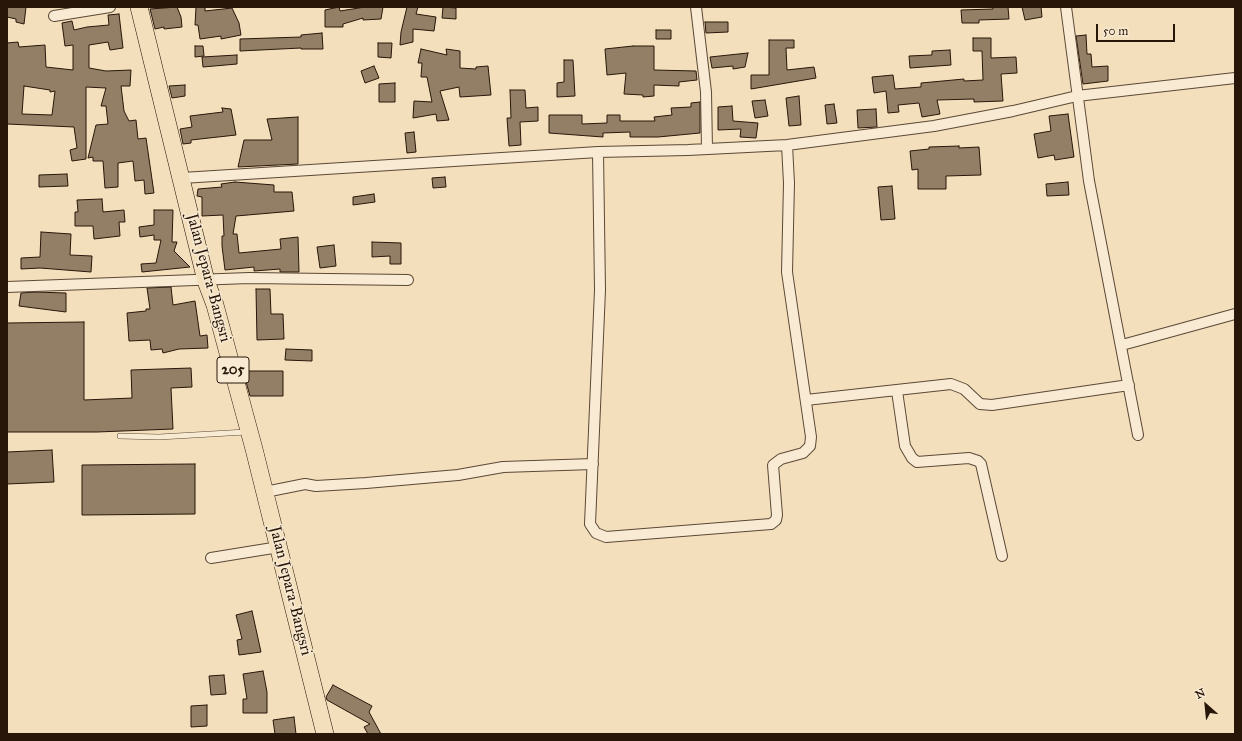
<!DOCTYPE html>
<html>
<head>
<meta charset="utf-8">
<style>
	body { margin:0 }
	#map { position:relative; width:1242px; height:741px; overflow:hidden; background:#f4dfbc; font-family:"IM FELL Great Primer",serif }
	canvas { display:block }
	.frame { position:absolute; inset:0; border:8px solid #281609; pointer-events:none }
	.north { position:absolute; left:1186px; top:685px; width:40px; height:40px; -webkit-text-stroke:3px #f8ead3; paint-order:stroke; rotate:333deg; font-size:11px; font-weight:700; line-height:16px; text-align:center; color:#281609 }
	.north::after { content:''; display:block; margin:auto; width:14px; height:18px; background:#281609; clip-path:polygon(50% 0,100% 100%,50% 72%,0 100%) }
	.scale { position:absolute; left:1096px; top:24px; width:79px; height:18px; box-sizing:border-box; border:2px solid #281609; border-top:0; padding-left:5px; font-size:12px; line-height:14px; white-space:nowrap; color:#281609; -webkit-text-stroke:3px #f8ead3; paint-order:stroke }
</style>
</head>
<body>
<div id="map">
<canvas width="1242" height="741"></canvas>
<div class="frame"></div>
<div class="north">N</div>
<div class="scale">50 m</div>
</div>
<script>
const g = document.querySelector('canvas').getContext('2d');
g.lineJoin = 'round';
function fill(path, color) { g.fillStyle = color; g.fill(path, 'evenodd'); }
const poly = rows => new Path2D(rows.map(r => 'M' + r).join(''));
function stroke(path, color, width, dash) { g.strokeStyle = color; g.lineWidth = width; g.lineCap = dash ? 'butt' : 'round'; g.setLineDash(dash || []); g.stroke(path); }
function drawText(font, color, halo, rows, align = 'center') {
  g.font = font + ' "IM FELL Great Primer",serif'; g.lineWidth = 3; g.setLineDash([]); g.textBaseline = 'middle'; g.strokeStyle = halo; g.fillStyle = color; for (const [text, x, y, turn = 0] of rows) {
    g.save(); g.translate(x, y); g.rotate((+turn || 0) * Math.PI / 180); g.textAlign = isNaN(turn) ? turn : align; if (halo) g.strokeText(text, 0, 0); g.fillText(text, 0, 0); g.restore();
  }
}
const building = poly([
	[7,7,26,7,24,24,16,22,16,19,7,17,7,7],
	[177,7,181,17,182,27,164,29,164,27,155,29,150,9,177,7],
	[196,7,205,7,205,11,232,8,239,23,241,35,221,39,221,36,200,39,198,25,195,25,196,7],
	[339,7,340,11,365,7,383,7,381,19,363,20,363,18,343,24,343,27,325,27,325,10,339,7],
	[407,7,418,7,416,14,436,17,434,31,413,29,413,42,400,45,401,32,407,7],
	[443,7,456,8,456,19,442,18,443,7],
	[993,7,1008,7,1009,19,979,20,979,23,962,23,961,10,993,9,993,7],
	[1022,7,1041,7,1042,17,1025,20,1022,7],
	[119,14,123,48,110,50,108,42,89,45,89,68,106,71,131,70,130,86,121,86,124,111,129,121,136,120,138,139,146,138,154,193,145,194,144,180,135,181,133,161,118,163,118,187,105,188,103,161,93,161,93,157,88,158,96,125,108,124,106,106,101,106,106,88,86,87,86,159,72,161,70,150,77,148,74,127,7,124,7,43,18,42,19,47,45,45,46,67,73,70,73,45,65,46,62,23,72,21,74,30,87,27,109,25,108,15,119,14],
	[24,86,50,90,50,92,55,91,52,115,22,114,24,86],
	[705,22,728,22,728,32,706,33,705,22],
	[656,30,671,30,671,39,656,39,656,30],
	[322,33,323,49,301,49,301,48,240,51,240,39,301,37,301,35,322,33],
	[1086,35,1087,54,1091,54,1092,67,1108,66,1108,81,1083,84,1076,36,1086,35],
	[973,38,991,38,991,58,1016,57,1017,73,1001,74,1003,101,974,102,974,99,937,100,940,114,922,117,919,103,898,105,899,112,888,113,886,91,874,93,872,77,893,75,895,89,921,87,921,83,964,79,964,81,983,80,982,51,973,51,973,38],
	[769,40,794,40,794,48,786,48,787,70,814,67,816,78,751,89,751,75,769,75,769,40],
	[378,43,392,43,391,58,378,57,378,43],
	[195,46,203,46,204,56,195,57,195,46],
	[633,46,654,46,654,70,696,71,697,80,679,82,679,86,654,85,654,96,643,97,643,95,624,94,626,73,607,75,605,49,633,46],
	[421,49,447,55,446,49,460,51,460,68,476,69,476,67,488,66,491,95,460,97,459,87,440,91,449,120,437,121,436,114,413,118,414,101,432,102,427,77,421,77,422,63,418,63,421,49],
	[950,50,951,65,910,68,909,56,932,55,932,51,950,50],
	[748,53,745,67,733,69,733,66,712,68,710,57,748,53],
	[237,55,237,64,203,67,202,57,237,55],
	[564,60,573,60,575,96,557,97,557,83,564,82,564,60],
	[374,66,379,78,365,83,361,71,374,66],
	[395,83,395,102,379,102,379,84,395,83],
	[185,85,185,96,172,98,169,86,185,85],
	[510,90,525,90,526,108,538,107,538,121,520,122,521,145,509,146,507,118,511,118,510,90],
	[799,96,801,125,789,126,786,98,799,96],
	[765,100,768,116,755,118,752,101,765,100],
	[700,102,700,133,658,137,630,137,630,132,603,133,603,137,549,133,549,115,582,115,582,124,607,123,607,115,620,115,620,121,655,121,654,117,672,115,671,108,691,107,691,103,700,102],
	[834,104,837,123,827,124,825,105,834,104],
	[732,106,733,121,758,123,756,138,740,137,741,129,718,130,718,107,732,106],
	[222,108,231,109,236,135,191,140,191,143,183,144,180,129,192,127,190,116,223,112,222,108],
	[876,109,877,127,858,128,857,110,876,109],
	[1068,114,1074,157,1055,160,1054,155,1038,158,1034,134,1051,131,1049,116,1068,114],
	[298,117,298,164,238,167,244,140,272,140,267,119,298,117],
	[414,132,416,152,407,153,405,133,414,132],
	[959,146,959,148,979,147,981,175,946,176,946,189,918,189,918,169,912,170,910,151,929,149,929,147,959,146],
	[67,174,68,186,39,187,39,175,67,174],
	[445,177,446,187,433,188,432,178,445,177],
	[235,182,274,185,274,192,292,192,294,211,236,216,233,234,237,234,239,253,281,249,280,239,298,237,299,272,280,272,280,269,254,271,254,267,225,270,222,246,222,236,224,236,223,215,202,216,202,197,197,196,198,189,222,187,221,184,235,182],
	[1068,182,1069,195,1047,196,1046,184,1068,182],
	[892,186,895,219,881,220,878,187,892,186],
	[374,194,375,202,353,205,353,197,374,194],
	[102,199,103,212,124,210,125,222,119,222,120,236,94,239,93,226,75,226,75,212,78,212,77,200,102,199],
	[154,210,173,210,172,242,177,242,174,251,190,267,142,272,141,264,156,263,161,240,154,240,154,235,140,237,139,227,154,225,154,210],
	[41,232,71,234,70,255,92,256,91,272,40,268,21,269,21,258,40,257,41,232],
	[372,242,401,243,401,264,390,264,390,256,372,257,372,242],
	[334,245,336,266,320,268,317,247,334,245],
	[171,287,173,305,195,301,200,336,207,335,208,348,179,349,163,353,162,349,151,350,150,340,129,341,127,313,146,311,146,309,150,309,147,288,171,287],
	[256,289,270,289,271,314,283,314,284,339,257,340,256,289],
	[35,292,66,293,66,312,19,306,21,293,35,292],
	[84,322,84,400,132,398,131,370,191,368,192,387,171,388,173,429,97,432,7,432,7,323,84,322],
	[286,349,312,350,312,361,285,360,286,349],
	[243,371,283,371,283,396,250,396,243,371],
	[52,450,54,482,7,484,7,452,52,450],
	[195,464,195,514,82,515,82,465,195,464],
	[252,611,261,652,239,655,237,640,242,639,236,615,252,611],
	[263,671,267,692,267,713,243,713,243,699,247,699,243,674,263,671],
	[224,675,226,694,211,695,209,676,224,675],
	[333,685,372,706,369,712,381,734,368,734,364,727,370,724,327,700,326,697,333,685],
	[207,705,207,726,191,727,191,706,207,705],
	[294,717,296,734,275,734,273,720,294,717]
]);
const service = poly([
	[120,436,159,437,246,432]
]);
const minor = poly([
	[696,7,706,92,707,149],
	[1066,7,1089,181,1138,435],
	[54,16,110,7],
	[598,152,600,290,590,524,596,533,606,537,771,524,776,520,777,515,773,465,781,459,803,453,810,446,811,437,787,272,789,183,787,145],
	[182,178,598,152,688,150,787,145,934,126,1013,111,1077,96,1235,78],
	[7,287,249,278,408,280],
	[1122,345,1235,314],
	[897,391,905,446,912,458,917,462,969,458,978,461,981,464,1002,556],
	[806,400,951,384,964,389,980,404,992,405,1129,385],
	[265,492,305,484,316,486,366,483,458,475,503,467,593,464],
	[211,558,279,547]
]);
const primary = poly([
	[139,7,206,281,215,305,254,449,325,734]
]);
const shields = [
	[233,370,32]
];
const shieldNames = [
	["205",233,370]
];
const streetNames = [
	["Jalan Jepara-Bangsri",208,278,75],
	["Jalan Jepara-Bangsri",290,591,76]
];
fill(building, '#927f66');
stroke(building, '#281609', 1);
stroke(service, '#5b4836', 6);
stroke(minor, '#5b4836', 12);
stroke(primary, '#281609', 18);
stroke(service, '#f8ead3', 5);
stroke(minor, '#f8ead3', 10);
stroke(primary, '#f4dfbc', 17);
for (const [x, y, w] of shields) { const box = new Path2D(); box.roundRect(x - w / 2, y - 13, w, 26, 3); g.fillStyle = '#f8ead3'; g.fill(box); stroke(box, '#281609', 1); }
drawText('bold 15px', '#281609', null, shieldNames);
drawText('16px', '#281609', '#f8ead3', streetNames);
</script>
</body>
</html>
